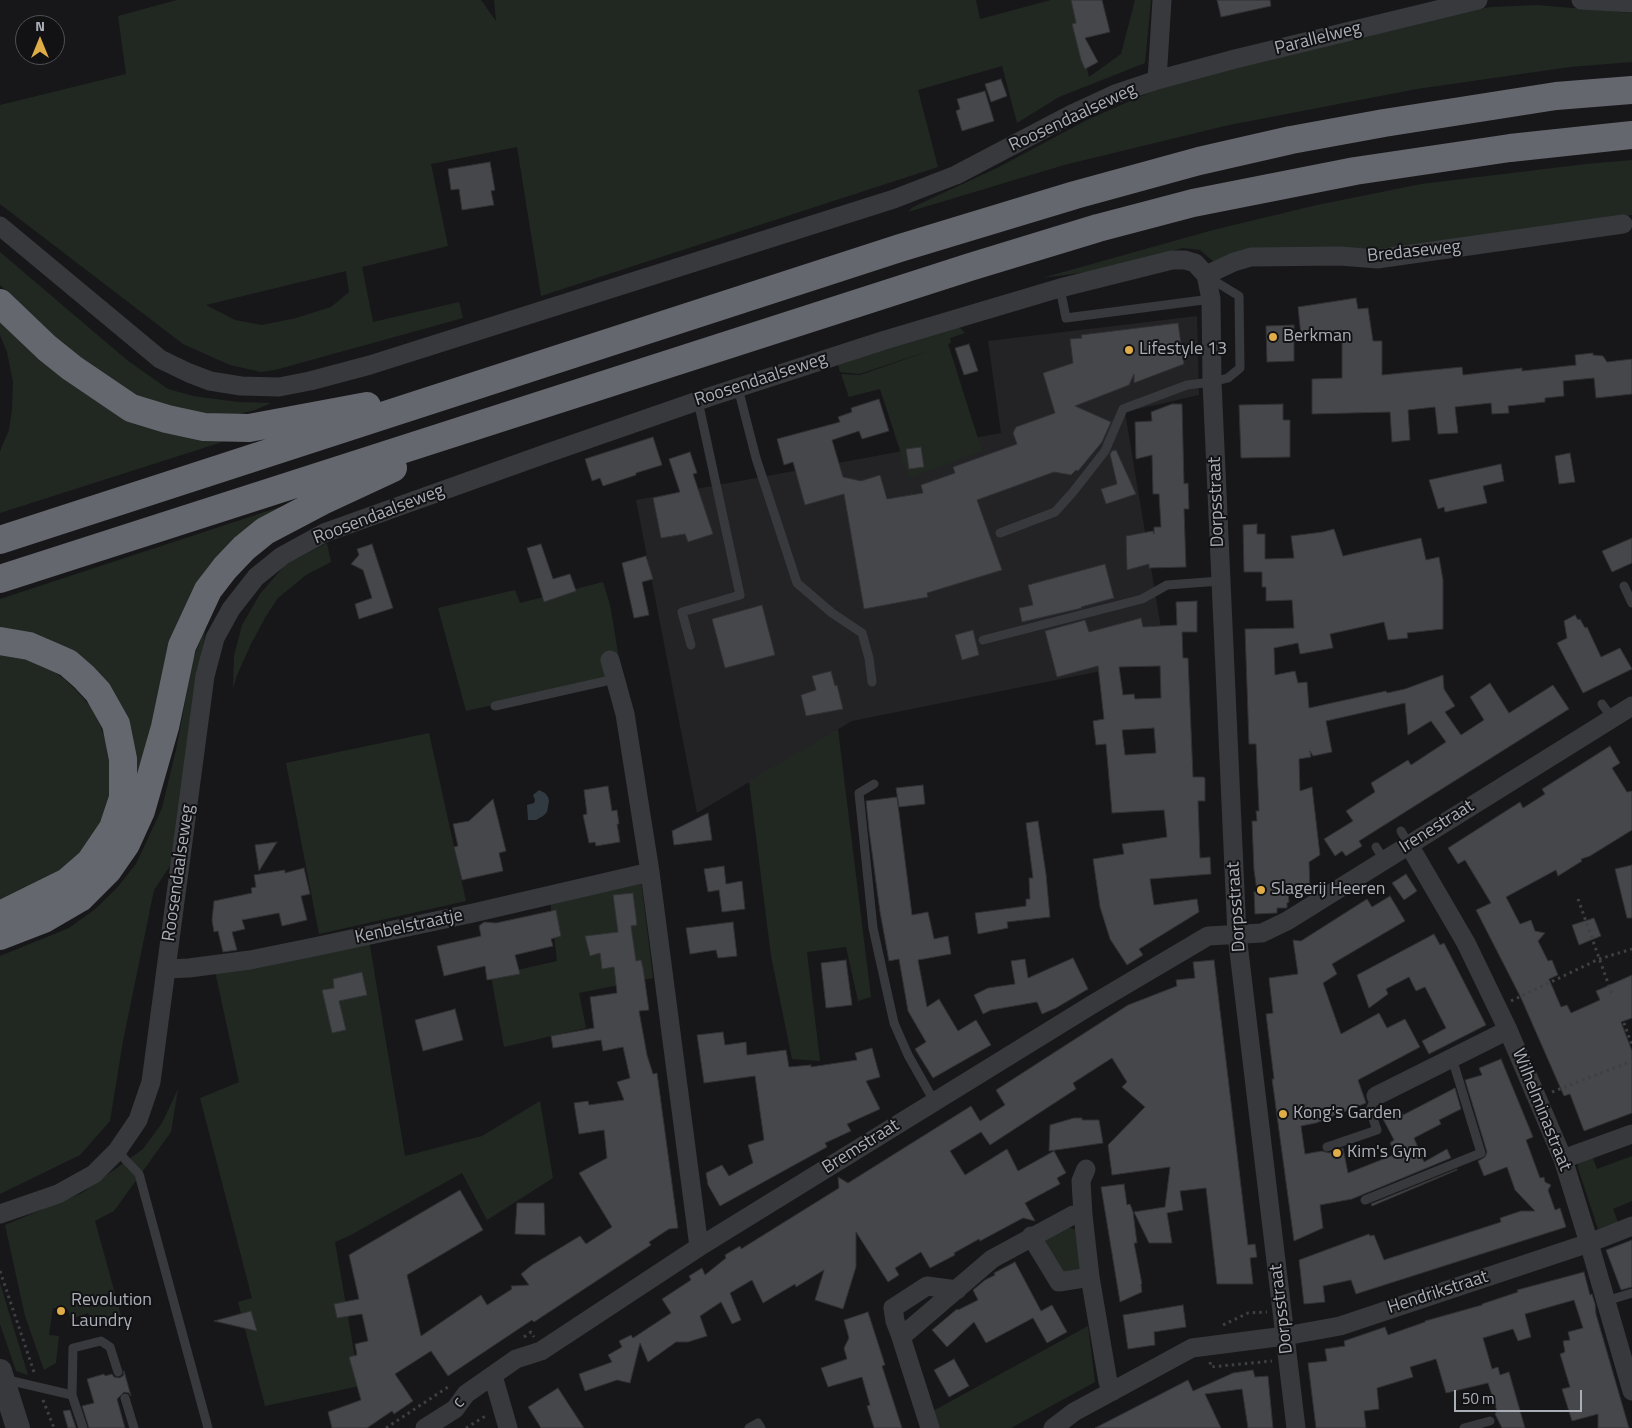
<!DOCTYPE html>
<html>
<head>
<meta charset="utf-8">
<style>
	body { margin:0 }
	#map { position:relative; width:1632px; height:1428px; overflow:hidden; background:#171719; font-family:"Titillium Web",sans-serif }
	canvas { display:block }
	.north { position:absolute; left:15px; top:15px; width:50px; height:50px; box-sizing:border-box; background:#121214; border:1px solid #4f5055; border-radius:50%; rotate:0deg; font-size:14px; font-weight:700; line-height:20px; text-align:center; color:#aaaeb7 }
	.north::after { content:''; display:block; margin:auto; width:18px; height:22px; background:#dfac48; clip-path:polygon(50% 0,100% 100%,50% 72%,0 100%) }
	.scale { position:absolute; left:1454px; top:1390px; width:128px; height:22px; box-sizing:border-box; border:2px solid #aaaeb7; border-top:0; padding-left:6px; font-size:15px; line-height:18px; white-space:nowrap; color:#aaaeb7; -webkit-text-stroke:4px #121214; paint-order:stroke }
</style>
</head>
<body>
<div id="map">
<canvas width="1632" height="1428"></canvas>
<div class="north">N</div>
<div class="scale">50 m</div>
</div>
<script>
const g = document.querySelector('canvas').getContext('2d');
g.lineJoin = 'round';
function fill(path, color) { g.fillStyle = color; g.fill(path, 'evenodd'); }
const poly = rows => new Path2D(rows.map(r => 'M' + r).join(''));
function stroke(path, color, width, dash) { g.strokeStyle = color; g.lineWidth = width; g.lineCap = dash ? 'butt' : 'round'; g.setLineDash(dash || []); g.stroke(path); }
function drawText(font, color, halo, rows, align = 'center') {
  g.font = font + ' "Titillium Web",sans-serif'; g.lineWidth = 4; g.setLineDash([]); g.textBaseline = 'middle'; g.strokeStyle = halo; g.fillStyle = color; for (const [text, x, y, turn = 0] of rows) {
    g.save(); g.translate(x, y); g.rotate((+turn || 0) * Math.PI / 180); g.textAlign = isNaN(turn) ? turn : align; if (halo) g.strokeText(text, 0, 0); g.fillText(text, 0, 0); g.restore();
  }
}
const built = poly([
	[1197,316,1199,395,1125,412,1166,658,852,721,697,813,636,500,1001,433,988,341]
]);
const green = poly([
	[177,0,481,0,496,21,494,0,976,0,980,19,1051,0,1071,0,1089,77,1121,54,1135,0,1151,0,1145,63,1059,97,1017,123,1002,66,918,90,938,167,541,296,517,147,431,164,448,246,362,267,373,322,459,302,463,318,275,370,261,372,230,365,183,344,0,204,0,105,126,74,118,16],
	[346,271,349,292,331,307,296,318,262,325,235,320,206,305],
	[1537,5,1632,13,1632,62,1570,67,1417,89,1229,125,1064,165,908,212,913,207,997,168,1087,120,1155,90,1415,20,1491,7],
	[1632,160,1632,215,1378,252,1214,262,1200,250,1183,248,1095,271,1042,278,1213,230,1317,205,1421,184,1586,164],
	[0,252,127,360,168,389,193,396,238,402,271,403,255,410,232,416,203,417,135,398,60,343,0,285],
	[0,314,59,368,238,437,0,513,0,451,9,430,12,409,13,382,7,352,0,335],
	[957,325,965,333,950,338,951,343,948,344,982,451,909,478,880,389,849,397,841,374,860,375,935,349,859,374,840,372,838,365],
	[289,504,222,558,134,804,123,718,0,631,0,599],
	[327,543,331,562,306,575,278,598,266,616,251,644,237,675,233,689,234,656,242,625,260,594,285,565],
	[603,582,610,605,622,676,466,711,438,608,515,590,520,603],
	[206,625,172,863,154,890,123,1041,110,1121,80,1155,0,1194,0,956,69,928,94,910,116,889,136,864,162,808,176,750,193,660],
	[0,653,29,660,47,667,63,678,77,691,91,707,100,725,108,747,111,771,110,796,102,825,76,864,0,905],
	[838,729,871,997,858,1001,846,947,807,952,820,1061,792,1059,771,956,749,781],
	[429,733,466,901,319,934,286,763],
	[641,879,653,978,579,993,586,1028,504,1047,491,976,557,961,550,900],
	[369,940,405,1156,482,1136,540,1101,553,1178,487,1220,462,1173,349,1236,335,1242,360,1386,265,1406,238,1302,252,1298,200,1098,239,1082,215,971],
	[178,1089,171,1132,114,1211,95,1221,122,1319,93,1328,88,1313,71,1319,68,1310,53,1308,49,1335,59,1336,56,1363,44,1370,25,1316,5,1225,82,1193,143,1149,162,1123],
	[1592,1156,1597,1169,1632,1156,1632,1201,1613,1209,1618,1222,1598,1229,1578,1168,1578,1164],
	[1066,1226,1076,1230,1083,1270,1062,1275,1044,1238],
	[0,1283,28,1375,16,1371,0,1324],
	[1088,1326,1095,1382,1011,1428,939,1428,933,1411]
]);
const water = poly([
	[539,790,545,793,548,797,549,801,547,812,543,816,536,820,528,820,527,805,534,803,535,800,533,795]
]);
const building = poly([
	[1071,0,1102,0,1110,32,1085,38,1098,62,1085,69,1081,60,1072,24,1076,23,1071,0],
	[1217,0,1270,0,1271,6,1221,17,1217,0],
	[1001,79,1007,96,991,102,985,84,1001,79],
	[985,91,994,121,962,131,956,111,960,109,957,99,985,91],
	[490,162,495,190,491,191,494,205,462,210,459,189,451,190,448,169,490,162],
	[1356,298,1358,309,1368,308,1373,341,1382,341,1382,375,1462,367,1463,375,1522,368,1522,371,1576,365,1575,355,1593,353,1593,355,1603,356,1607,362,1632,359,1632,394,1596,398,1594,378,1563,381,1564,396,1545,398,1545,402,1508,406,1509,413,1492,414,1491,403,1455,407,1458,433,1438,434,1435,407,1408,410,1410,440,1392,442,1390,412,1312,414,1312,379,1342,378,1342,330,1301,336,1298,307,1356,298],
	[1178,323,1184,364,1134,383,1134,374,1129,385,1075,406,1111,422,1102,442,1078,471,1076,470,1071,475,1054,472,977,500,1002,570,927,593,928,597,864,609,844,494,805,505,793,462,784,465,777,439,840,422,838,417,852,412,851,408,879,399,889,431,862,439,859,431,832,440,843,477,861,481,880,475,887,499,923,493,921,485,955,473,953,467,1017,444,1013,433,1016,427,1055,413,1043,373,1073,363,1070,339,1082,338,1081,335,1178,323],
	[1294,325,1294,361,1267,362,1266,326,1294,325],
	[969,344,978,371,964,375,955,348,969,344],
	[1172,404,1182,404,1184,484,1188,483,1189,509,1184,509,1186,567,1149,568,1149,564,1127,570,1126,536,1153,531,1154,534,1154,527,1161,527,1159,494,1153,494,1152,455,1136,459,1135,422,1152,421,1151,412,1172,404],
	[1283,404,1283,420,1290,420,1290,457,1241,458,1239,405,1283,404],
	[653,437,662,465,636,473,636,475,603,486,600,478,592,481,585,459,653,437],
	[921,447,924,467,909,469,906,449,921,447],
	[1116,450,1136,494,1106,504,1101,489,1117,484,1110,454,1112,451,1116,450],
	[690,452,697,473,693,474,713,534,688,542,685,534,661,538,653,498,680,492,669,459,690,452],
	[1570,453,1575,482,1559,484,1555,456,1570,453],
	[1501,464,1504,481,1483,486,1487,503,1445,512,1444,507,1438,509,1429,480,1501,464],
	[1257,524,1257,534,1265,534,1265,559,1294,558,1291,536,1323,532,1334,529,1343,556,1421,538,1426,560,1439,557,1443,580,1443,629,1407,633,1408,638,1388,640,1384,622,1330,634,1333,648,1300,654,1298,643,1274,648,1275,675,1295,671,1298,683,1307,682,1309,708,1386,691,1387,693,1405,689,1443,675,1444,689,1455,706,1445,712,1461,735,1484,720,1470,697,1490,683,1509,713,1553,685,1569,709,1359,841,1362,846,1346,856,1342,851,1335,856,1324,839,1353,821,1346,811,1375,792,1371,783,1408,760,1411,765,1446,742,1431,721,1408,735,1405,703,1326,721,1332,752,1313,756,1310,751,1311,757,1299,759,1300,791,1312,787,1320,855,1309,862,1310,889,1288,890,1289,902,1287,903,1287,908,1277,908,1277,913,1255,914,1254,892,1257,891,1254,870,1252,821,1257,821,1256,811,1259,811,1256,744,1249,744,1245,629,1294,628,1292,600,1266,601,1266,587,1262,587,1262,572,1244,572,1243,525,1257,524],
	[1632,538,1632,563,1612,572,1602,551,1632,538],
	[372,544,393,608,359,619,355,604,372,598,363,570,351,564,359,555,357,549,372,544],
	[541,544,553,579,570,574,576,591,544,602,527,548,541,544],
	[646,556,653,579,642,582,649,615,634,618,622,563,646,556],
	[1105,564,1114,598,1081,607,1082,608,1022,622,1019,608,1033,605,1028,585,1105,564],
	[1197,601,1197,632,1182,632,1183,658,1188,658,1193,777,1204,777,1205,779,1205,801,1198,801,1200,858,1210,857,1211,874,1150,879,1154,905,1197,899,1199,912,1139,949,1143,955,1127,965,1110,939,1100,907,1093,859,1124,854,1122,844,1167,837,1164,810,1112,813,1106,744,1096,745,1093,721,1104,719,1098,666,1057,677,1045,631,1085,620,1089,632,1141,618,1143,627,1177,625,1176,602,1197,601],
	[1160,666,1161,698,1135,699,1134,694,1123,695,1119,667,1160,666],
	[1154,728,1156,753,1125,755,1122,730,1154,728],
	[762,605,775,655,725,668,712,619,762,605],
	[1575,615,1578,620,1580,619,1585,628,1587,627,1601,657,1620,648,1632,669,1583,693,1557,643,1567,638,1564,621,1575,615],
	[973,630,979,655,962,660,955,635,973,630],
	[831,671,835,686,837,685,843,709,806,716,801,695,816,690,812,676,831,671],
	[1610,746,1620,763,1612,768,1627,792,1632,791,1632,830,1590,856,1581,859,1582,861,1558,876,1556,870,1506,897,1520,924,1531,920,1535,931,1545,933,1538,941,1548,961,1552,960,1558,975,1549,979,1561,1007,1567,1005,1571,1013,1600,1000,1596,991,1632,975,1632,1018,1621,1022,1632,1051,1632,1113,1584,1131,1570,1094,1564,1096,1521,998,1476,910,1491,903,1465,860,1458,864,1448,848,1520,802,1523,808,1545,794,1542,789,1610,746],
	[923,785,925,804,899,807,896,788,923,785],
	[608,786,612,811,617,810,619,824,617,824,620,842,596,846,595,842,589,843,583,815,587,814,584,790,608,786],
	[897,797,912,915,928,912,934,939,948,936,951,954,918,960,927,1007,939,999,958,1031,976,1020,991,1045,933,1078,915,1049,926,1042,908,1011,899,959,889,961,880,912,869,830,866,801,897,797],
	[493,799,506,851,499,853,503,871,462,880,454,847,458,846,453,824,469,821,493,799],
	[708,813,712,840,674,845,672,831,708,813],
	[1038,821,1046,874,1050,917,1007,922,1008,928,978,934,975,913,1026,906,1026,899,1030,899,1029,878,1033,878,1026,823,1038,821],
	[277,842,259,871,255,845,277,842],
	[1632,865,1632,918,1627,918,1615,869,1632,865],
	[724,866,726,884,742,881,745,909,722,912,719,890,708,892,704,869,724,866],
	[304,868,310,894,301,896,307,920,282,926,279,913,242,920,245,929,232,932,237,950,223,952,218,931,214,932,212,920,214,901,252,893,251,888,256,887,254,875,285,870,285,873,304,868],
	[1406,874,1417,891,1404,900,1392,883,1406,874],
	[633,893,637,925,631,926,636,961,641,960,643,968,649,1010,639,1011,647,1055,653,1074,657,1073,678,1228,669,1229,649,1242,651,1245,534,1322,532,1320,448,1376,431,1351,395,1374,413,1401,394,1414,392,1411,367,1428,332,1428,328,1412,361,1400,349,1357,357,1355,355,1344,368,1341,362,1314,337,1318,334,1304,359,1299,349,1255,460,1190,483,1230,407,1275,421,1336,481,1295,487,1305,512,1289,511,1286,529,1285,521,1274,532,1265,580,1236,586,1244,612,1227,579,1173,607,1158,604,1130,579,1134,574,1103,588,1101,589,1105,624,1100,617,1082,630,1078,623,1047,603,1051,601,1040,553,1048,551,1036,594,1028,590,997,617,993,614,967,602,969,600,953,590,956,585,936,618,932,613,895,633,893],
	[1390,896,1405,921,1332,964,1337,974,1323,983,1341,1034,1379,1013,1387,1028,1405,1019,1420,1047,1358,1080,1366,1103,1316,1123,1301,1126,1305,1154,1322,1151,1329,1153,1343,1148,1348,1173,1396,1154,1390,1143,1394,1140,1382,1117,1400,1108,1403,1115,1455,1088,1461,1109,1439,1120,1441,1124,1414,1138,1424,1162,1447,1149,1451,1158,1352,1199,1320,1205,1323,1228,1294,1241,1272,1079,1274,1079,1266,1014,1273,1013,1269,978,1298,974,1293,940,1301,941,1367,899,1372,907,1390,896],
	[556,910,561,936,551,939,553,946,515,955,520,974,487,980,485,966,444,976,437,946,481,936,479,926,484,922,496,923,556,910],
	[1594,918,1601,936,1579,945,1572,925,1594,918],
	[733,922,737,956,718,958,716,950,690,954,686,928,733,922],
	[1434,934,1440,945,1444,943,1486,1025,1429,1054,1422,1041,1446,1028,1425,987,1416,991,1409,977,1386,989,1388,994,1369,1008,1357,975,1434,934],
	[1073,958,1088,989,1056,1008,1042,1014,1037,1002,991,1010,983,1014,974,995,988,988,1015,984,1011,961,1025,959,1028,978,1073,958],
	[846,960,852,1005,826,1008,821,963,846,960],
	[1214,960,1248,1245,1255,1244,1257,1257,1250,1258,1253,1284,1217,1284,1206,1188,1180,1191,1183,1210,1167,1213,1172,1243,1149,1243,1134,1212,1165,1207,1170,1167,1112,1175,1108,1145,1145,1107,1122,1087,1127,1082,1112,1058,1073,1083,1076,1089,990,1145,981,1132,950,1151,965,1175,1007,1149,1018,1171,1054,1151,1066,1173,1057,1178,1060,1184,1025,1203,1035,1221,1023,1218,980,1241,979,1239,954,1253,955,1255,930,1268,921,1252,895,1268,899,1275,888,1282,856,1232,856,1267,843,1309,815,1300,824,1270,796,1287,795,1284,763,1303,752,1280,730,1293,741,1320,732,1324,721,1302,700,1316,707,1336,688,1342,676,1342,648,1362,640,1343,630,1383,617,1380,585,1391,579,1374,612,1362,608,1355,622,1347,619,1341,631,1335,633,1338,671,1313,662,1299,691,1280,689,1276,702,1268,705,1275,726,1258,725,1255,740,1246,741,1249,839,1188,838,1177,848,1183,971,1106,980,1121,1005,1105,996,1090,1128,1005,1177,986,1176,980,1195,978,1193,962,1214,960],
	[362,972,367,995,339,1001,346,1030,332,1033,322,990,334,988,333,979,362,972],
	[455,1009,463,1040,423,1051,415,1020,455,1009],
	[723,1032,725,1045,746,1042,747,1055,786,1050,789,1067,811,1065,811,1067,857,1060,855,1053,872,1048,880,1077,866,1081,880,1109,847,1124,851,1131,825,1143,827,1147,720,1206,708,1185,706,1173,722,1165,729,1176,753,1163,748,1145,764,1140,755,1076,704,1083,697,1035,723,1032],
	[1501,1059,1533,1137,1526,1140,1540,1178,1544,1177,1545,1182,1551,1185,1548,1190,1555,1210,1560,1208,1566,1227,1356,1294,1351,1280,1323,1286,1325,1302,1304,1304,1299,1260,1369,1234,1370,1236,1374,1235,1384,1260,1501,1222,1500,1218,1521,1211,1535,1211,1515,1190,1507,1167,1484,1176,1478,1161,1485,1157,1487,1152,1465,1080,1482,1075,1479,1068,1501,1059],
	[1074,1118,1082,1118,1082,1120,1099,1120,1103,1143,1049,1151,1050,1125,1074,1118],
	[1457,1170,1372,1206,1371,1204,1457,1169,1457,1170],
	[1124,1184,1127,1205,1130,1204,1133,1212,1137,1243,1134,1243,1142,1284,1141,1284,1142,1292,1120,1302,1101,1187,1124,1184],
	[517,1203,544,1203,545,1235,515,1234,517,1203],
	[1632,1240,1632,1287,1621,1290,1606,1250,1632,1240],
	[1015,1262,1041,1311,1052,1305,1067,1332,1047,1343,1033,1318,986,1343,974,1322,947,1347,932,1330,957,1309,958,1310,978,1300,973,1290,985,1280,995,1275,994,1273,1015,1262],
	[1584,1272,1590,1295,1592,1294,1595,1304,1596,1314,1629,1428,1598,1428,1598,1414,1572,1421,1562,1389,1570,1387,1560,1354,1565,1352,1563,1341,1570,1340,1568,1332,1583,1328,1574,1300,1525,1314,1531,1337,1518,1341,1513,1329,1483,1338,1492,1369,1498,1367,1500,1375,1509,1372,1525,1428,1502,1428,1495,1414,1497,1411,1488,1383,1446,1393,1436,1359,1410,1367,1413,1377,1377,1388,1379,1409,1364,1411,1366,1428,1316,1428,1308,1363,1327,1361,1325,1349,1345,1346,1344,1341,1385,1327,1388,1335,1425,1322,1425,1321,1482,1305,1482,1304,1518,1292,1517,1290,1584,1272],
	[1183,1305,1186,1327,1154,1332,1155,1345,1128,1349,1123,1315,1183,1305],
	[251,1311,257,1331,214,1321,251,1311],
	[868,1312,885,1365,882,1366,902,1428,874,1428,867,1406,870,1405,862,1377,828,1387,821,1368,847,1359,844,1348,849,1338,844,1320,868,1312],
	[954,1359,969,1386,949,1397,934,1370,954,1359],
	[1253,1370,1255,1377,1268,1376,1273,1428,1248,1428,1242,1389,1205,1394,1221,1428,1095,1428,1188,1380,1193,1391,1233,1373,1253,1370],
	[124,1371,131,1396,129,1393,124,1392,117,1399,125,1428,89,1428,82,1406,94,1403,87,1379,104,1374,105,1376,112,1374,114,1377,119,1378,123,1376,124,1371],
	[558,1388,584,1428,541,1428,528,1407,558,1388],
	[70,1410,76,1428,68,1428,63,1411,70,1410]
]);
const path = poly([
	[1578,899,1613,997],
	[1511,1001,1599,959,1632,949],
	[1624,1023,1632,1045],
	[1552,1092,1632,1061],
	[0,1271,35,1375],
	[1223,1325,1248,1313,1267,1312],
	[524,1337,531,1332,534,1337],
	[1210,1362,1211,1367,1272,1361],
	[43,1400,54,1428],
	[386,1428,448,1387],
	[466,1428,487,1415]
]);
const service = poly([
	[1060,288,1066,318,1211,299],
	[738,388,756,458,797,583,832,613,862,633,869,658,872,682],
	[1000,533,1055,512,1073,492,1105,451,1123,409,1187,385,1212,382,1228,378,1240,368,1239,296,1208,277],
	[1624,586,1632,603],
	[983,640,1142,599,1167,585,1220,581],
	[691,645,682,612,740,595,698,401],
	[1602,704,1612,718],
	[495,706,615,679],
	[874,784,859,793,873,928,894,1023,908,1055,934,1101],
	[1401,831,1409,845],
	[1376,847,1384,860],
	[1327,1147,1377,1130,1370,1110,1376,1096],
	[117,1151,139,1174,208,1428],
	[1365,1200,1481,1153,1452,1058],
	[1606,1301,1632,1293],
	[6,1382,12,1381,72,1395,83,1428],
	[72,1395,73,1348,101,1341,110,1347,118,1372],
	[125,1398,134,1428],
	[749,1428,758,1423,761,1428],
	[1464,1428,1490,1421]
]);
const minor = poly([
	[1581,0,1632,3],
	[1157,80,1162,0],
	[0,226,160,359,189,373,210,381,241,386,279,387,310,381,370,365,894,199,956,175,1074,113,1115,94,1157,80,1235,59,1478,0],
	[1206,275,1234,262,1251,257,1340,256,1377,259,1623,224],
	[610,660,625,714,650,872,699,1247],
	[1409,845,1466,943,1508,1030,1563,1159,1589,1243,1632,1391],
	[167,969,189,968,250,960,314,947,473,913,650,872],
	[1376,1096,1508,1030],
	[1563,1159,1632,1134],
	[0,1214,58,1194,94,1174,117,1151,138,1120,151,1082,205,676,215,638,231,609,256,577,282,556,324,533,545,454,709,397,885,340,1060,288,1172,260,1185,260,1195,263,1206,275,1211,299,1212,382,1237,935,1296,1428],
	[1083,1215,1081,1181,1086,1169],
	[1031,1236,1059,1282,1090,1277],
	[901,1337,895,1321,893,1308,927,1286,957,1290],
	[493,1376,508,1428],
	[425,1428,455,1409,466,1394,516,1359,541,1351,699,1247,1093,1004,1208,936,1262,933,1287,921,1632,706],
	[930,1428,901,1337,992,1259,1073,1215,1083,1215,1090,1277,1108,1382,1113,1391],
	[1053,1428,1074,1412,1192,1348,1285,1336,1340,1326,1589,1243,1632,1226]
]);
const tertiary = poly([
	[0,1371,18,1428]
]);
const motorway = poly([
	[0,303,47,348,72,368,131,408,167,419,204,427,249,428,367,406],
	[0,540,900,248,1075,195,1199,161,1291,140,1384,123,1556,96,1632,90],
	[0,579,970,267,1098,228,1193,203,1355,171,1510,148,1632,135],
	[0,641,29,646,50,655,68,663,84,677,98,692,116,724,123,759,123,798,113,828,90,862,67,882,0,915],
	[0,936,44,919,80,898,108,870,126,844,141,811,165,727,182,646,208,590,225,568,244,548,265,531,322,501,393,468]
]);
const markers = [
	[1273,337,5,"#dfac48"],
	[1129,350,5,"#dfac48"],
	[1261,890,5,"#dfac48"],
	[1283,1114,5,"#dfac48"],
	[1337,1153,5,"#dfac48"],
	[61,1311,5,"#dfac48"]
];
const streetNames = [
	["Parallelweg",1318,39,-14],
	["Roosendaalseweg",1073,118,-25],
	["Bredaseweg",1414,252,-6],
	["Roosendaalseweg",761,380,-18],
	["Dorpsstraat",1217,502,-92],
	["Roosendaalseweg",379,515,-21],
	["Irenestraat",1437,827,-32],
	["Roosendaalseweg",179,873,-82],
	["Dorpsstraat",1237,907,-94],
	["Kenbelstraatje",409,927,-12],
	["Wilhelminastraat",1541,1110,68],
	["Bremstraat",861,1147,-32],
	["Hendrikstraat",1438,1293,-18],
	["Dorpsstraat",1282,1309,-97],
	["c",459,1403,-48]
];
const poiNames = [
	["Berkman",1283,337],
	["Lifestyle 13",1139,350],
	["Slagerij Heeren",1271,890],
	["Kong's Garden",1293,1114],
	["Kim's Gym",1347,1153],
	["Revolution",71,1301],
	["Laundry",71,1322]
];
fill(built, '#232326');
fill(green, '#212822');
fill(water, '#313a40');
fill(building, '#46474b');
stroke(building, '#313134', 1);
stroke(path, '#3e4044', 3, [2.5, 4]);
stroke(service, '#38393d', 9);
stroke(minor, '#38393d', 19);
stroke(tertiary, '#38393d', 24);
stroke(motorway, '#65676e', 28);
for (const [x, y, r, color] of markers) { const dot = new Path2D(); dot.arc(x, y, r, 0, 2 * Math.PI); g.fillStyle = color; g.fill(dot); stroke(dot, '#121214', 2); }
drawText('18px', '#aaaeb7', '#121214', streetNames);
drawText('18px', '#aaaeb7', '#121214', poiNames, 'left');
</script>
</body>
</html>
